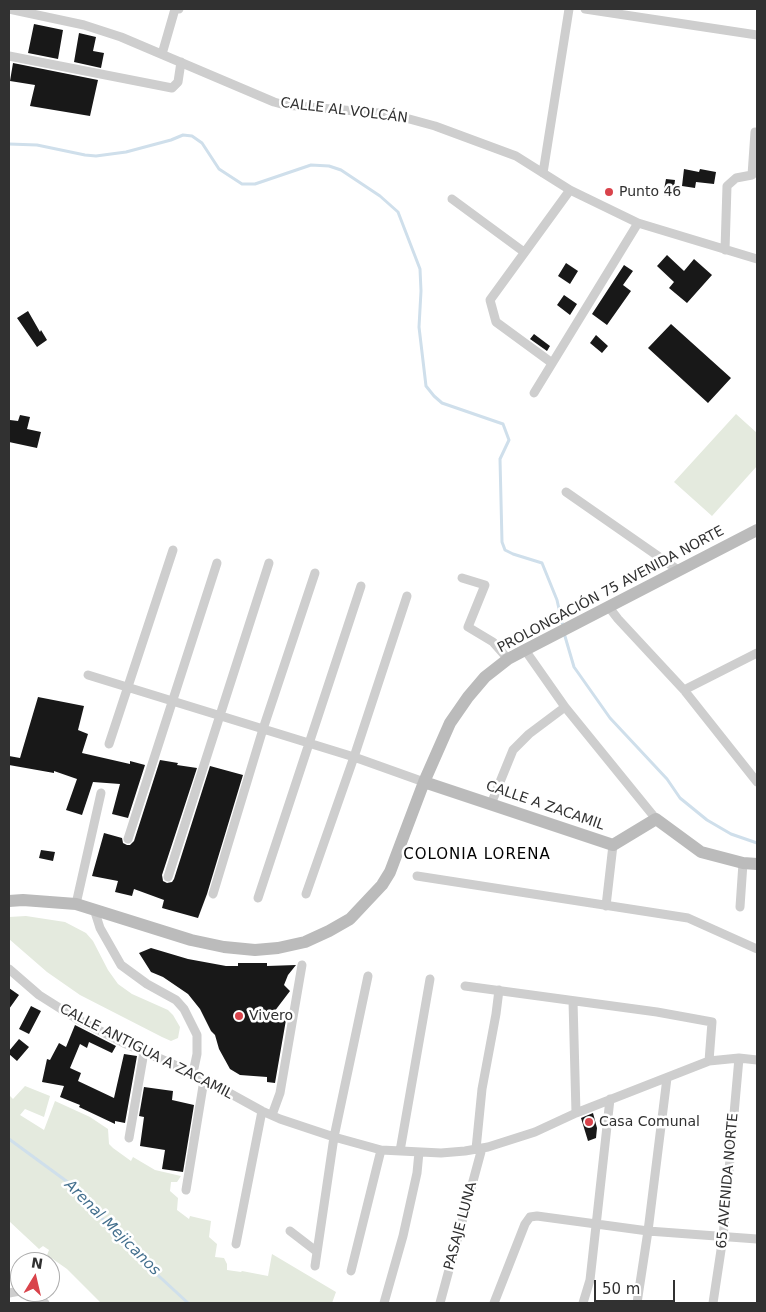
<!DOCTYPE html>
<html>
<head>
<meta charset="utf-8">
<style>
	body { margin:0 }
	#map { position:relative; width:766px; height:1312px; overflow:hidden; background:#fff; font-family:"DejaVu Sans",sans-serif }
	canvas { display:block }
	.frame { position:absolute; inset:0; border:10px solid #313131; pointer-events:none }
	.north { position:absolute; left:10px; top:1252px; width:50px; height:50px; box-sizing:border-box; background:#fff; border:1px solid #adadad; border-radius:50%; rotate:9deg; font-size:14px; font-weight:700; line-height:20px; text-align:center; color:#313131 }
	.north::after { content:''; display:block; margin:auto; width:18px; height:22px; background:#d9434b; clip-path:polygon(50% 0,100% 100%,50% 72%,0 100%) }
	.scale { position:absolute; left:594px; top:1280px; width:81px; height:22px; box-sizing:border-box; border:2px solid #313131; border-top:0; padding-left:6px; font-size:15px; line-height:18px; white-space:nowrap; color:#313131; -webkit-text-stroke:4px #fff; paint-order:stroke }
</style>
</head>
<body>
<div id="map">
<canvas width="766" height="1312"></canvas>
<div class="frame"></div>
<div class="north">N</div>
<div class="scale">50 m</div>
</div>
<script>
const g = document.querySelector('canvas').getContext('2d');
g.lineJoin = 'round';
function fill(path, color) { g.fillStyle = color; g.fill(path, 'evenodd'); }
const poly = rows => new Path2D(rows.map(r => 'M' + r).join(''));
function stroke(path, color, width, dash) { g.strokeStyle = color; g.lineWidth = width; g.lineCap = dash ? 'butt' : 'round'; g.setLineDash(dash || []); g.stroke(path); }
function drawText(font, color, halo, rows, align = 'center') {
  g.font = font + ' "DejaVu Sans",sans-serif'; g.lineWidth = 5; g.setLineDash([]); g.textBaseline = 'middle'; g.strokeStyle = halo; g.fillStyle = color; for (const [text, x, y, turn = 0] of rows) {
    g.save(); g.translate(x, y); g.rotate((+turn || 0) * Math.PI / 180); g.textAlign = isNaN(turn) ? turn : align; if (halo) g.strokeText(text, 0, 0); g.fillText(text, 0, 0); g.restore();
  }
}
const green = poly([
	[736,414,757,433,757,466,712,516,674,482],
	[26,916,65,922,86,933,93,941,108,970,118,984,132,994,168,1010,173,1015,180,1027,178,1038,171,1041,162,1037,80,995,47,972,9,939,9,917],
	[25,1086,50,1096,44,1117,25,1109,20,1115,44,1130,55,1101,90,1117,108,1129,109,1144,113,1148,131,1161,133,1157,155,1170,181,1176,177,1182,171,1182,170,1191,178,1198,177,1210,189,1219,190,1216,211,1221,209,1237,217,1244,215,1257,224,1258,227,1264,227,1270,241,1272,242,1271,268,1276,272,1254,336,1292,332,1303,101,1303,67,1269,47,1255,49,1250,43,1246,39,1249,9,1221,9,1095,13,1099]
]);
const stream = poly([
	[9,144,37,145,85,155,96,156,126,152,171,140,183,135,192,136,202,143,219,169,242,184,255,184,311,165,329,166,341,170,380,196,398,212,420,269,421,291,419,327,426,386,434,396,442,403,503,424,509,440,500,459,502,542,505,550,513,554,542,563,557,600,563,627],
	[564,633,574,667,610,718,667,779,680,798,707,820,731,834,757,843],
	[9,1139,69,1183,136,1255,188,1303]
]);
const building = poly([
	[34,24,63,30,58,59,28,53],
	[79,33,96,37,93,51,104,53,101,68,74,62],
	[13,63,98,80,90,116,30,106,35,85,10,81],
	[684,169,699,172,700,169,716,172,714,184,696,182,695,188,682,186],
	[666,179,675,180,673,196,663,195],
	[667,255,684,271,694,259,712,275,687,303,669,288,674,282,657,266],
	[566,263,578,271,570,284,558,276],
	[624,265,633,271,623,285,631,291,607,325,592,314],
	[564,295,577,304,570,315,557,305],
	[28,311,40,332,41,330,47,340,37,347,17,318],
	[671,324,731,378,708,403,648,348],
	[534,334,550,346,547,351,530,339],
	[596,335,608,346,602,353,590,343],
	[20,415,30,417,27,429,41,432,37,448,9,442,10,420,18,421],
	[38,697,84,706,78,730,88,734,82,753,130,764,130,761,145,765,128,818,112,814,120,784,93,782,82,815,66,810,77,779,54,771,54,773,9,765,9,756,20,758],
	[160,760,178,763,177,765,197,768,162,875,163,881,167,883,172,882,174,879,210,766,243,775,207,894,198,918,162,908,164,900,134,889,132,896,115,892,118,881,92,876,104,833,122,838,123,843,127,845,130,845,134,841],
	[41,850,55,852,53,861,39,858],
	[151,948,188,959,226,966,238,966,238,963,267,963,267,966,296,965,288,975,284,985,290,991,274,1012,287,1014,275,1083,267,1082,267,1077,240,1075,230,1069,219,1049,215,1035,211,1031,200,1009,188,994,163,977,151,972,139,953],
	[9,988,19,995,9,1009],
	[31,1006,41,1011,29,1034,19,1029],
	[75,1025,116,1046,112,1053,89,1042,87,1048,80,1044,70,1068,81,1073,78,1081,114,1098,124,1054,137,1056,125,1123,115,1121,115,1124,79,1107,80,1105,60,1097,64,1086,42,1082,47,1059,50,1060,59,1043,66,1047],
	[19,1039,29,1047,17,1061,9,1054,9,1051],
	[144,1087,173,1091,172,1100,194,1105,183,1172,162,1169,165,1150,140,1146,144,1117,139,1116],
	[593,1113,597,1128,596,1138,588,1141,581,1118]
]);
const street = poly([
	[9,9,84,25,121,37,274,102,285,105,391,114,435,126,516,156,570,190,638,223,757,259],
	[585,9,757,35],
	[162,54,175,9,179,9],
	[9,56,172,88,178,82,181,62],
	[543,173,569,9],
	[452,199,524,252],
	[725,250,727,186,736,178,752,175,755,132],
	[552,363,496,322,490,300,570,190],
	[534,393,638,223],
	[566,492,678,570],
	[462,578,485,585,468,627,493,642,508,659],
	[608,606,618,619,684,690,757,782],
	[525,650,565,707,656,819],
	[88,675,354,757,424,782],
	[684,690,757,653],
	[109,744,173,550],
	[491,804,513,750,529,734,565,707],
	[128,839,217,563],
	[417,876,688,918,757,949],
	[168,877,269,563],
	[213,894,263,729,315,573],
	[306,894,354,757,407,596],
	[258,898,361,586],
	[76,904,101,793],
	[606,906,613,845],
	[740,907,743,863],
	[94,909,100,928,121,965,147,984,176,1000,184,1009,197,1035,197,1054,193,1073],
	[9,969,39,995,77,1019,124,1043,193,1073,262,1111,280,1119,334,1137,381,1150,441,1153,465,1151,488,1147,535,1132,576,1113,709,1061,739,1058,757,1060],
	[465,986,657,1012,712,1022,709,1061],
	[573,1001,576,1113],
	[272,1115,280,1093,302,965],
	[129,1138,144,1052],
	[476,1149,482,1089,496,1014,499,990],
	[400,1151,430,979],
	[186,1190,204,1080],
	[290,1231,316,1251],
	[236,1244,262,1111],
	[315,1266,334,1137,368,976],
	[351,1271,381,1150],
	[27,1292,45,1303],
	[9,1293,20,1291],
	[384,1303,403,1236,417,1173,419,1152],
	[440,1303,482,1148],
	[494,1303,525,1224,530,1217,537,1216,648,1231,757,1239],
	[583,1303,590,1280,610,1099],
	[637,1303,648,1231,667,1078],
	[713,1303,723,1237,739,1058]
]);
const secondary = poly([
	[424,782,613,845,656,819,701,852,743,863,757,864],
	[9,901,23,900,76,904,191,940,224,947,255,950,278,948,305,942,329,931,350,919,382,885,390,872,424,782,450,723,468,697,485,677,508,659,525,650,757,530]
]);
const markers = [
	[609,192,5,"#d9434b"],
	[239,1016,5,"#d9434b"],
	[589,1122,5,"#d9434b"]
];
const streetNames = [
	["CALLE AL VOLCÁN",344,111,7],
	["PROLONGACIÓN 75 AVENIDA NORTE",611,590,-28],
	["CALLE A ZACAMIL",545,806,19],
	["CALLE ANTIGUA A ZACAMIL",146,1052,27],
	["65 AVENIDA NORTE",728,1181,-85],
	["PASAJE LUNA",461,1226,-75]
];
const poiNames = [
	["Punto 46",619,192],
	["Vivero",249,1016],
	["Casa Comunal",599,1122]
];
const neighbourhoodNames = [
	["COLONIA LORENA",477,855]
];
const waterNames = [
	["Arenal Mejicanos",112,1228,45]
];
fill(green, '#e4eade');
stroke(stream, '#cfdfeb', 3);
fill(building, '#181818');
stroke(street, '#cecece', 9);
stroke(secondary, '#bbb', 12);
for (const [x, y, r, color] of markers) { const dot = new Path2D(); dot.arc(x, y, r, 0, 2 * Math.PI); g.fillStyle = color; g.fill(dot); stroke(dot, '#fff', 2); }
drawText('14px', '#313131', '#fff', streetNames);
drawText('14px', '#313131', '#fff', poiNames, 'left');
g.letterSpacing = '1px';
drawText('15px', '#000', '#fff', neighbourhoodNames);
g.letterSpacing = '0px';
drawText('italic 15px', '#44708e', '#fff', waterNames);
</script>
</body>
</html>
